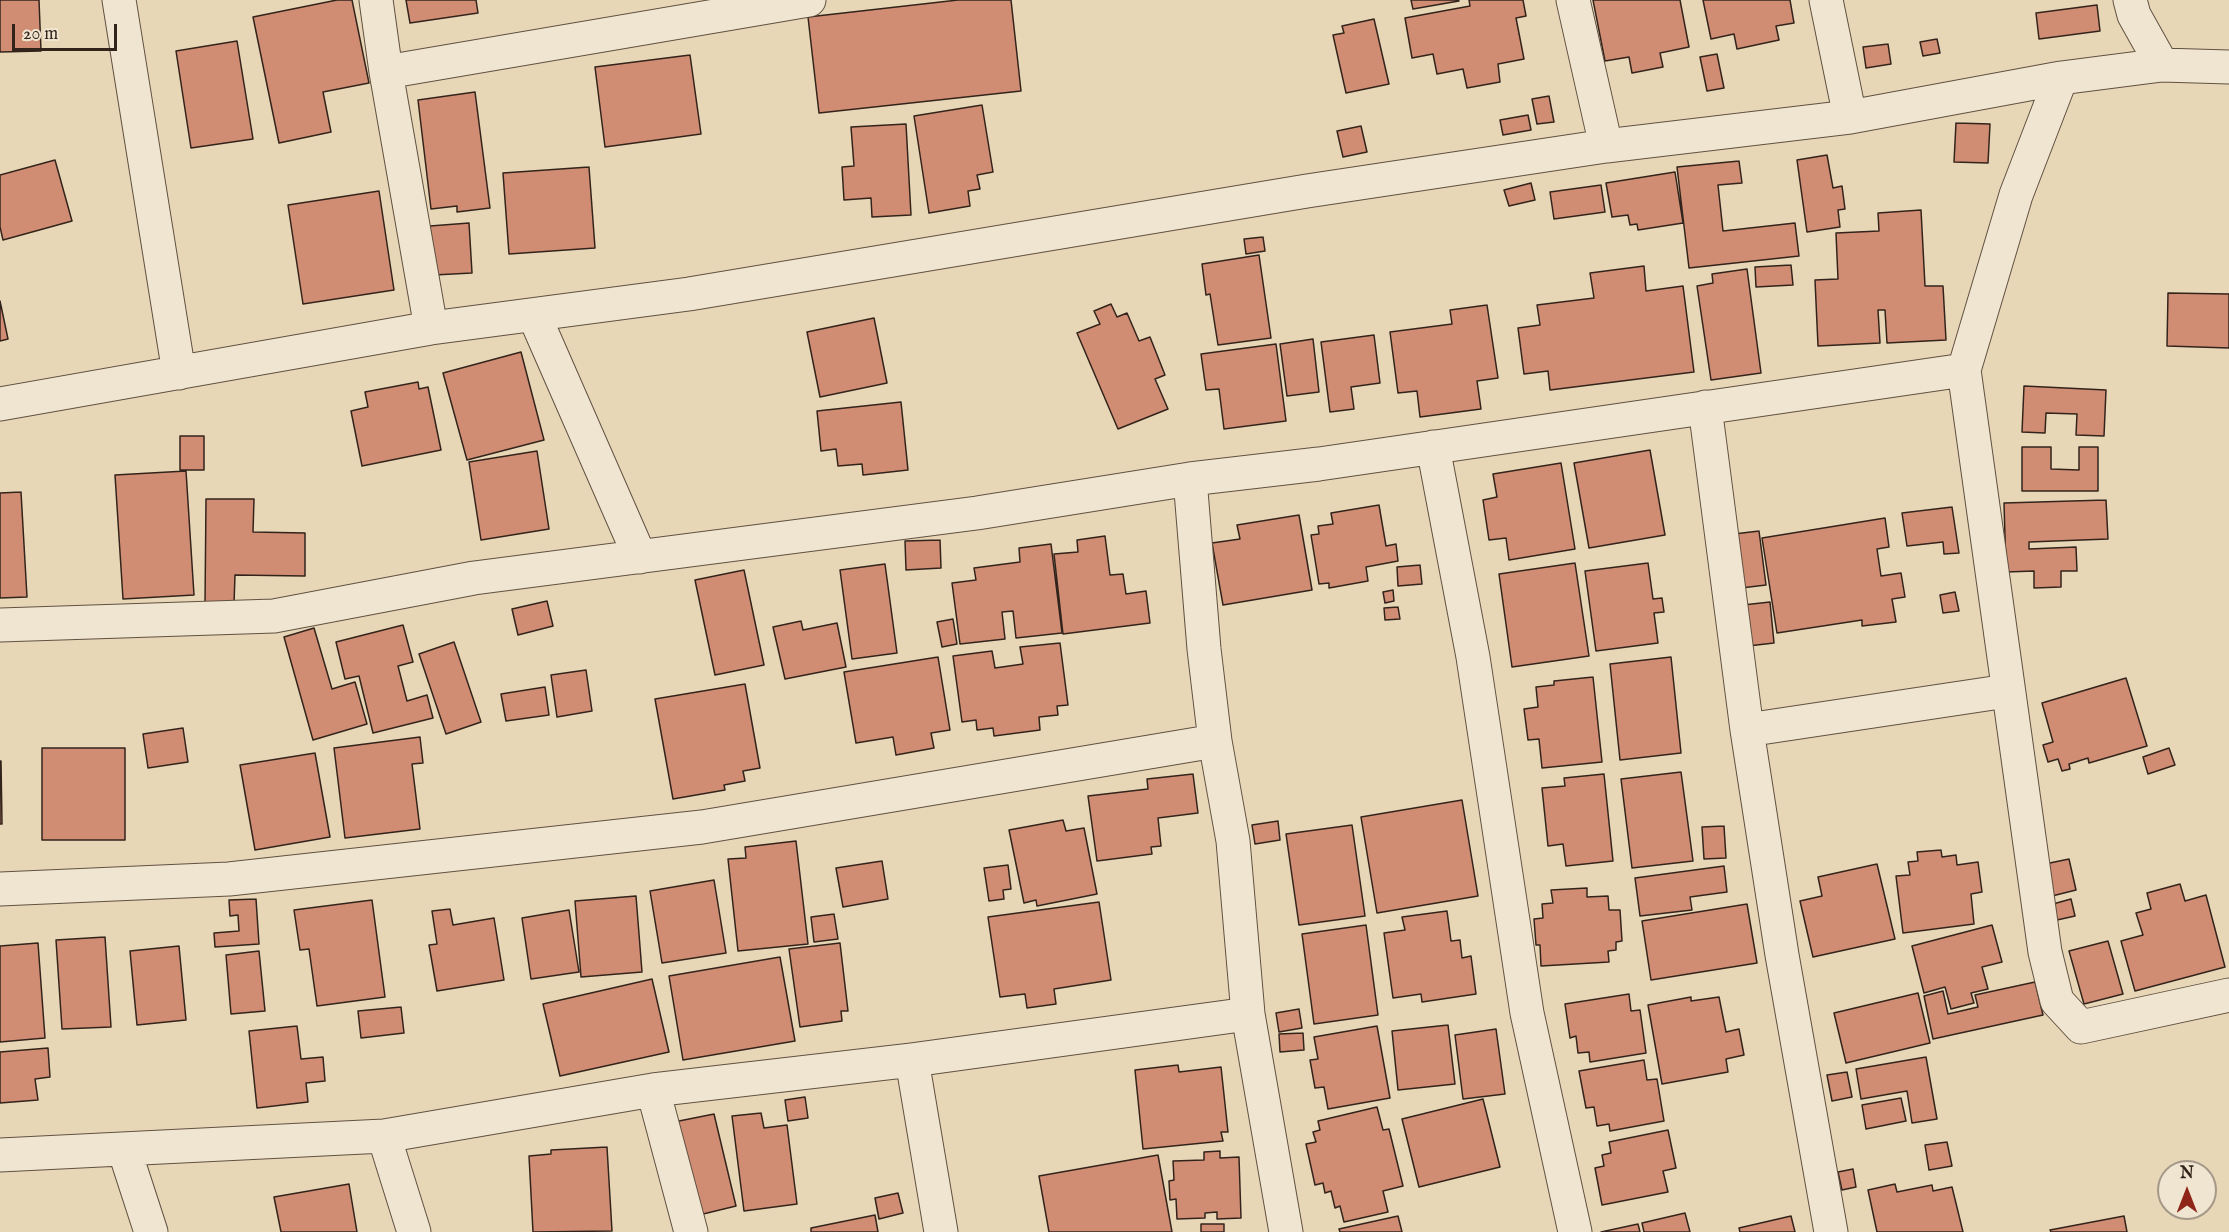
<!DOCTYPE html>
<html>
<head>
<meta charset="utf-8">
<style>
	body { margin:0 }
	#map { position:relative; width:2229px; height:1232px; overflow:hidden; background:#e8d7b7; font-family:"IM FELL English",serif }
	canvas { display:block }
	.north { position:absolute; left:2157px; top:1160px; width:60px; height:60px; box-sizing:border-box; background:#f0e5d0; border:2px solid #a49888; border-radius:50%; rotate:0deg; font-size:16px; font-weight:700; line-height:24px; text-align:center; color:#33241b }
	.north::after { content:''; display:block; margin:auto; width:21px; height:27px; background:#8f2418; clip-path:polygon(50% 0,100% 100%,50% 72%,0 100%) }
	.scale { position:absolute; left:12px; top:24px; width:105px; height:27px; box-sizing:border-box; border:3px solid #33241b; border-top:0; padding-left:8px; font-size:18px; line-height:21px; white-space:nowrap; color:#33241b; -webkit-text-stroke:4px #f0e5d0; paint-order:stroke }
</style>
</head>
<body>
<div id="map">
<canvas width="2229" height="1232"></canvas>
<div class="north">N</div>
<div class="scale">20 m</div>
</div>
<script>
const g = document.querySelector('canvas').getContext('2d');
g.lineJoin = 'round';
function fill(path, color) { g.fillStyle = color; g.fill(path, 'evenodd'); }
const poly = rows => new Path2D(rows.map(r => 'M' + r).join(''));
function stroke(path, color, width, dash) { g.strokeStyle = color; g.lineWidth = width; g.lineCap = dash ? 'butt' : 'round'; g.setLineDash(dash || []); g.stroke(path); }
const building = poly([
	[0,0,39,0,41,51,0,52,0,0],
	[337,0,352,0,369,83,323,92,331,132,279,143,253,17,337,0],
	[406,0,476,0,478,13,410,23,406,0],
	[958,0,1011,0,1021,91,819,113,808,17,958,0],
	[1411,0,1458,0,1459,1,1413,9,1411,0],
	[1469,0,1523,0,1526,16,1516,18,1524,59,1498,64,1500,82,1467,88,1463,69,1437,74,1433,54,1412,58,1405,18,1470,6,1469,0],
	[1593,0,1680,0,1689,47,1660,53,1663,67,1632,73,1629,57,1605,61,1593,0],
	[1703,0,1790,0,1794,23,1776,26,1779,40,1737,49,1734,34,1711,39,1703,0],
	[2097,5,2100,31,2039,39,2036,13,2097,5],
	[1374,19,1389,84,1346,93,1333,35,1344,33,1342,26,1374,19],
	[1937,39,1940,53,1923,56,1920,42,1937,39],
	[237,41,253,139,191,148,176,51,237,41],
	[1888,44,1891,64,1866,68,1863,47,1888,44],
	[1717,54,1724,88,1707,91,1700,57,1717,54],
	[690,55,701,134,605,147,595,67,690,55],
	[475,92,490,208,457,212,457,206,431,209,418,100,475,92],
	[1549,96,1554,122,1537,124,1532,99,1549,96],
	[982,105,993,172,977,175,980,189,968,191,970,206,929,213,914,116,982,105],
	[1528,115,1531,130,1503,135,1500,120,1528,115],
	[1956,123,1990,124,1988,163,1954,162,1956,123],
	[906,124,911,215,872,217,871,198,844,200,842,167,854,166,851,127,906,124],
	[1361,126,1367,152,1343,157,1337,131,1361,126],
	[1827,155,1833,188,1842,186,1845,209,1838,210,1840,227,1807,232,1797,160,1827,155],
	[55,160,72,221,3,240,0,227,0,175,55,160],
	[1739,161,1742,183,1718,185,1723,231,1795,223,1799,256,1689,268,1677,167,1739,161],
	[589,167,595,248,509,254,503,173,589,167],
	[1675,172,1683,223,1638,230,1637,224,1630,225,1628,215,1612,217,1606,183,1675,172],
	[1531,183,1535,200,1509,206,1504,190,1531,183],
	[1601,185,1605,212,1554,219,1550,192,1601,185],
	[379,191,394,290,303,304,288,205,379,191],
	[1921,210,1925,286,1943,286,1946,340,1887,343,1885,310,1878,310,1880,343,1818,346,1815,280,1838,279,1836,233,1879,231,1878,213,1921,210],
	[469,223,472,273,434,275,430,226,469,223],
	[1263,237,1265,251,1246,254,1244,239,1263,237],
	[1259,255,1271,338,1218,345,1210,294,1206,295,1202,264,1259,255],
	[1791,265,1793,285,1756,287,1755,267,1791,265],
	[1644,266,1646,291,1683,286,1694,372,1550,390,1548,371,1524,374,1518,328,1540,325,1537,305,1594,298,1590,273,1644,266],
	[1747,269,1761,373,1711,380,1697,286,1713,283,1712,274,1747,269],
	[2168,293,2229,294,2229,348,2167,346,2168,293],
	[0,301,8,339,0,341,0,301],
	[1111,304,1117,317,1127,313,1139,341,1150,337,1165,375,1155,379,1168,409,1118,429,1077,333,1100,324,1094,311,1111,304],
	[1487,305,1498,378,1477,381,1481,409,1420,417,1417,391,1398,393,1390,332,1452,324,1450,310,1487,305],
	[874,318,887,383,820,397,807,332,874,318],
	[1374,335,1380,383,1351,387,1354,409,1330,412,1321,342,1374,335],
	[1313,339,1319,392,1287,396,1280,344,1313,339],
	[1276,344,1286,421,1224,429,1219,389,1206,390,1201,354,1276,344],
	[521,352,544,440,467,460,443,373,521,352],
	[418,382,419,389,428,387,441,450,362,466,351,411,368,407,365,392,418,382],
	[2024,386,2106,390,2104,436,2076,435,2077,414,2046,413,2045,433,2022,432,2024,386],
	[901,402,908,470,863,475,862,464,838,466,836,449,821,451,817,411,901,402],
	[180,436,204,436,204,470,180,470,180,436],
	[2022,447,2051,447,2051,469,2079,470,2079,447,2098,447,2098,491,2022,491,2022,447],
	[1650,450,1665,535,1589,548,1574,463,1650,450],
	[537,451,549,529,481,540,469,462,537,451],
	[1561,463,1575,549,1509,560,1506,538,1489,540,1483,500,1497,497,1493,474,1561,463],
	[186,471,194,595,123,599,115,475,186,471],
	[21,492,27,597,0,598,0,493,21,492],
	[206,499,254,499,253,532,305,533,305,576,235,575,234,604,205,604,206,499],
	[2106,500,2108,539,2029,542,2029,549,2076,547,2077,571,2061,571,2061,587,2034,588,2034,571,2006,572,2004,503,2106,500],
	[1379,505,1386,546,1396,544,1398,561,1366,567,1368,581,1329,588,1329,583,1319,584,1311,535,1319,534,1318,526,1333,524,1331,513,1379,505],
	[1952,507,1959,553,1944,554,1943,542,1907,546,1902,513,1952,507],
	[1299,515,1312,590,1223,605,1212,543,1240,539,1237,525,1299,515],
	[1885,518,1889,547,1877,549,1881,576,1901,573,1905,597,1892,599,1896,622,1862,626,1862,620,1777,633,1762,538,1885,518],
	[1759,531,1766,585,1741,588,1734,534,1759,531],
	[1105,536,1110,575,1123,574,1126,594,1146,591,1150,623,1063,634,1054,554,1078,552,1077,540,1105,536],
	[940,540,941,568,906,570,905,541,940,540],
	[1051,544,1062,633,1016,638,1013,611,1002,612,1005,639,960,644,952,583,976,580,974,568,1020,562,1019,548,1051,544],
	[1575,563,1589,656,1512,667,1499,574,1575,563],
	[1648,563,1653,599,1662,598,1664,612,1654,613,1658,643,1596,651,1585,571,1648,563],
	[885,564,897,653,852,659,840,570,885,564],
	[1420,565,1422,584,1398,586,1397,567,1420,565],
	[744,570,764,665,715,675,695,580,744,570],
	[1393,590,1394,601,1385,603,1383,592,1393,590],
	[1955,592,1959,611,1943,613,1940,595,1955,592],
	[547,601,553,626,518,635,512,609,547,601],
	[1770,602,1774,643,1748,646,1743,605,1770,602],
	[1398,607,1400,619,1385,620,1384,608,1398,607],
	[953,619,957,644,942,647,937,622,953,619],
	[801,621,803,630,837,623,846,667,785,679,773,627,801,621],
	[403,625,413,662,398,666,407,701,427,695,433,718,373,733,359,676,345,679,336,642,403,625],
	[314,628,332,689,355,682,367,724,313,740,284,637,314,628],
	[454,642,481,722,446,734,419,654,454,642],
	[1060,643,1068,705,1057,706,1058,715,1039,717,1040,730,994,736,993,728,977,730,976,720,962,722,953,656,992,651,995,668,1023,664,1020,647,1060,643],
	[938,657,950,730,931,733,934,748,896,755,893,737,856,743,844,672,938,657],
	[1671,657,1681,753,1620,760,1610,664,1671,657],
	[586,670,592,711,557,717,551,675,586,670],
	[1593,677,1602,762,1542,768,1539,739,1528,740,1524,709,1538,707,1536,687,1554,685,1554,681,1593,677],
	[2126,678,2147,746,2089,763,2088,758,2069,764,2070,769,2062,771,2058,759,2048,762,2043,745,2053,742,2042,703,2126,678],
	[745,684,760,768,743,771,745,781,724,785,725,790,673,799,655,699,745,684],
	[545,687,549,715,506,721,501,694,545,687],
	[183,728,188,762,148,768,143,734,183,728],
	[420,737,423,763,412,764,420,829,345,838,334,748,420,737],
	[42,748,125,748,125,840,42,840,42,748],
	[2169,748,2175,765,2148,774,2143,757,2169,748],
	[315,753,330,837,255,850,240,765,315,753],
	[0,761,1,761,2,824,0,824,0,761],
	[1681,772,1693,861,1632,868,1621,779,1681,772],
	[1193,774,1198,813,1158,818,1161,846,1151,847,1152,854,1097,861,1088,796,1148,789,1147,779,1193,774],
	[1604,774,1613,861,1566,866,1563,844,1548,846,1542,788,1565,786,1564,778,1604,774],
	[1462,800,1478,896,1377,913,1361,817,1462,800],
	[1063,820,1066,831,1084,828,1097,894,1037,906,1036,900,1024,903,1009,830,1063,820],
	[1278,821,1280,840,1255,844,1252,825,1278,821],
	[1352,825,1365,916,1299,925,1286,834,1352,825],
	[1724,826,1726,858,1704,859,1702,827,1724,826],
	[796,841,808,944,738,951,728,859,746,858,745,847,796,841],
	[1941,850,1942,857,1956,855,1957,865,1978,862,1982,892,1971,894,1974,924,1903,933,1896,876,1910,875,1908,862,1918,861,1917,852,1941,850],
	[2069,859,2076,890,2052,896,2045,864,2069,859],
	[882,861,888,899,843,907,836,868,882,861],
	[1877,864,1895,939,1813,957,1800,901,1822,896,1818,877,1877,864],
	[1008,865,1011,889,1003,890,1004,899,989,901,984,868,1008,865],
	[1724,866,1727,892,1690,897,1692,910,1640,916,1635,878,1724,866],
	[714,880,726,953,662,963,650,891,714,880],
	[2180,884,2185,901,2206,895,2225,967,2135,991,2121,941,2143,935,2136,913,2151,909,2147,893,2180,884],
	[1587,888,1587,897,1608,896,1609,910,1620,910,1622,941,1616,942,1616,950,1608,951,1609,962,1541,966,1540,945,1536,945,1534,919,1543,918,1542,904,1553,903,1551,890,1587,888],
	[636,896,642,972,581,977,575,901,636,896],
	[256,899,259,944,215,947,214,933,239,931,238,915,230,916,229,900,256,899],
	[2071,899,2075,916,2057,920,2053,904,2071,899],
	[372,900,385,997,317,1006,309,949,300,950,294,910,372,900],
	[1099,902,1111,980,1054,989,1056,1004,1027,1008,1025,994,1000,997,988,917,1099,902],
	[1747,904,1757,963,1651,980,1642,921,1747,904],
	[450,909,453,925,494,918,504,980,437,991,429,945,437,944,432,911,450,909],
	[569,910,579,972,531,979,522,918,569,910],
	[1447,911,1451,941,1460,940,1462,958,1471,956,1476,994,1422,1002,1421,994,1393,998,1384,933,1405,930,1402,917,1447,911],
	[834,914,838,939,814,942,811,917,834,914],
	[1366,925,1378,1015,1314,1024,1302,934,1366,925],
	[1992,925,2002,962,1982,967,1988,989,1971,993,1974,1003,1951,1009,1945,987,1924,993,1912,946,1992,925],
	[105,937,111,1027,62,1029,56,940,105,937],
	[2108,941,2123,994,2084,1004,2069,951,2108,941],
	[38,943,45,1038,0,1042,0,946,38,943],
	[840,943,848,1011,841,1011,842,1021,800,1027,789,949,840,943],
	[179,946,186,1020,137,1025,130,951,179,946],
	[259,951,265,1011,231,1014,226,955,259,951],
	[780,957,795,1041,683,1060,669,976,780,957],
	[652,979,669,1052,560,1076,543,1004,652,979],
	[2035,982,2043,1015,1933,1039,1924,996,1943,991,1948,1014,1978,1007,1975,995,2035,982],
	[1918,993,1930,1043,1846,1063,1834,1013,1918,993],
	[1629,994,1631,1011,1640,1010,1646,1053,1590,1062,1589,1052,1578,1053,1576,1036,1570,1038,1565,1004,1629,994],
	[1691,997,1691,1001,1719,997,1726,1032,1739,1029,1744,1055,1726,1059,1728,1072,1662,1084,1648,1005,1691,997],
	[401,1007,404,1033,361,1038,358,1011,401,1007],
	[1299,1009,1302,1028,1279,1032,1276,1013,1299,1009],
	[1448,1025,1455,1084,1398,1090,1392,1031,1448,1025],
	[297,1026,301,1059,323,1057,325,1081,306,1083,308,1102,257,1108,249,1031,297,1026],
	[1377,1026,1390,1098,1328,1109,1324,1087,1315,1088,1310,1060,1318,1059,1314,1037,1377,1026],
	[1496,1029,1505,1094,1463,1099,1455,1035,1496,1029],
	[1303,1033,1304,1050,1280,1052,1279,1034,1303,1033],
	[48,1048,50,1077,35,1079,38,1100,0,1103,0,1052,48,1048],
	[1926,1057,1937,1119,1912,1123,1907,1091,1861,1099,1856,1069,1926,1057],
	[1644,1060,1647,1080,1657,1079,1664,1121,1610,1131,1609,1124,1597,1126,1594,1107,1586,1108,1579,1071,1644,1060],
	[1178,1065,1179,1072,1221,1067,1228,1132,1221,1132,1223,1141,1143,1149,1135,1070,1178,1065],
	[1847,1072,1852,1097,1832,1101,1827,1075,1847,1072],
	[805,1097,808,1118,788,1121,785,1100,805,1097],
	[1901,1098,1906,1121,1866,1129,1862,1105,1901,1098],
	[1483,1099,1500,1167,1419,1187,1402,1119,1483,1099],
	[1377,1107,1383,1130,1389,1129,1403,1186,1383,1191,1388,1212,1344,1222,1340,1206,1335,1208,1331,1191,1325,1193,1323,1183,1315,1185,1306,1144,1316,1142,1313,1132,1320,1130,1318,1121,1377,1107],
	[761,1113,764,1128,787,1125,797,1204,744,1211,732,1116,761,1113],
	[714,1114,736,1206,695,1216,674,1122,714,1114],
	[1668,1130,1676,1168,1663,1171,1668,1192,1602,1205,1595,1168,1604,1166,1602,1155,1611,1153,1609,1142,1668,1130],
	[1947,1142,1952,1166,1929,1170,1925,1145,1947,1142],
	[607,1147,612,1231,533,1232,529,1156,551,1154,551,1150,607,1147],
	[1220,1151,1220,1158,1239,1157,1241,1218,1217,1219,1217,1212,1205,1213,1205,1218,1177,1219,1176,1199,1170,1200,1169,1181,1174,1180,1173,1161,1204,1160,1204,1152,1220,1151],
	[1158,1155,1172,1232,1049,1232,1039,1176,1158,1155],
	[1853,1169,1856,1187,1842,1190,1838,1172,1853,1169],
	[349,1184,357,1232,281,1232,274,1197,349,1184],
	[1895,1184,1897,1192,1932,1185,1933,1191,1952,1187,1963,1232,1877,1232,1868,1190,1895,1184],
	[898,1193,903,1213,879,1219,875,1198,898,1193],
	[1685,1213,1690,1232,1644,1232,1642,1223,1685,1213],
	[875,1215,878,1232,811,1232,811,1228,875,1215],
	[1398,1216,1402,1232,1340,1232,1339,1229,1398,1216],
	[1791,1216,1795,1232,1740,1232,1739,1228,1791,1216],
	[2124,1216,2127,1232,2051,1232,2050,1230,2124,1216],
	[1201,1224,1224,1224,1224,1232,1201,1232,1201,1224],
	[1638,1224,1640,1232,1601,1232,1638,1224]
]);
const minor = poly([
	[119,0,179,373],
	[376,0,386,72,431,328],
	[1573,0,1606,146],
	[1826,0,1850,117],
	[2130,0,2134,15,2162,65],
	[386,72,809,0],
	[2061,78,2016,195,1964,370,2045,952,2057,1001,2081,1027,2229,995],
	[534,315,640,557],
	[0,404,431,328,689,294,1307,191,1606,146,1850,117,2061,78,2162,65,2229,67],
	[1705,407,1747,730,1782,955,1831,1232],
	[1433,447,1473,657,1527,1013,1575,1232],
	[1190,479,1204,649,1215,741,1233,841,1248,1014,1286,1232],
	[0,625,274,616,474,578,977,513,1190,479,1319,464,1964,370],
	[1747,730,2007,691],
	[0,889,229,879,702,827,1215,741],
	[912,1060,941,1232],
	[653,1090,691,1232],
	[384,1136,414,1232],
	[124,1149,151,1232],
	[0,1155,384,1136,653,1090,912,1060,1248,1014]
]);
fill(building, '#d08d74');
stroke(building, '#33241b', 1.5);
stroke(minor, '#605142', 35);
stroke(minor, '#f0e5d0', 33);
</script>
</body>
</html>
